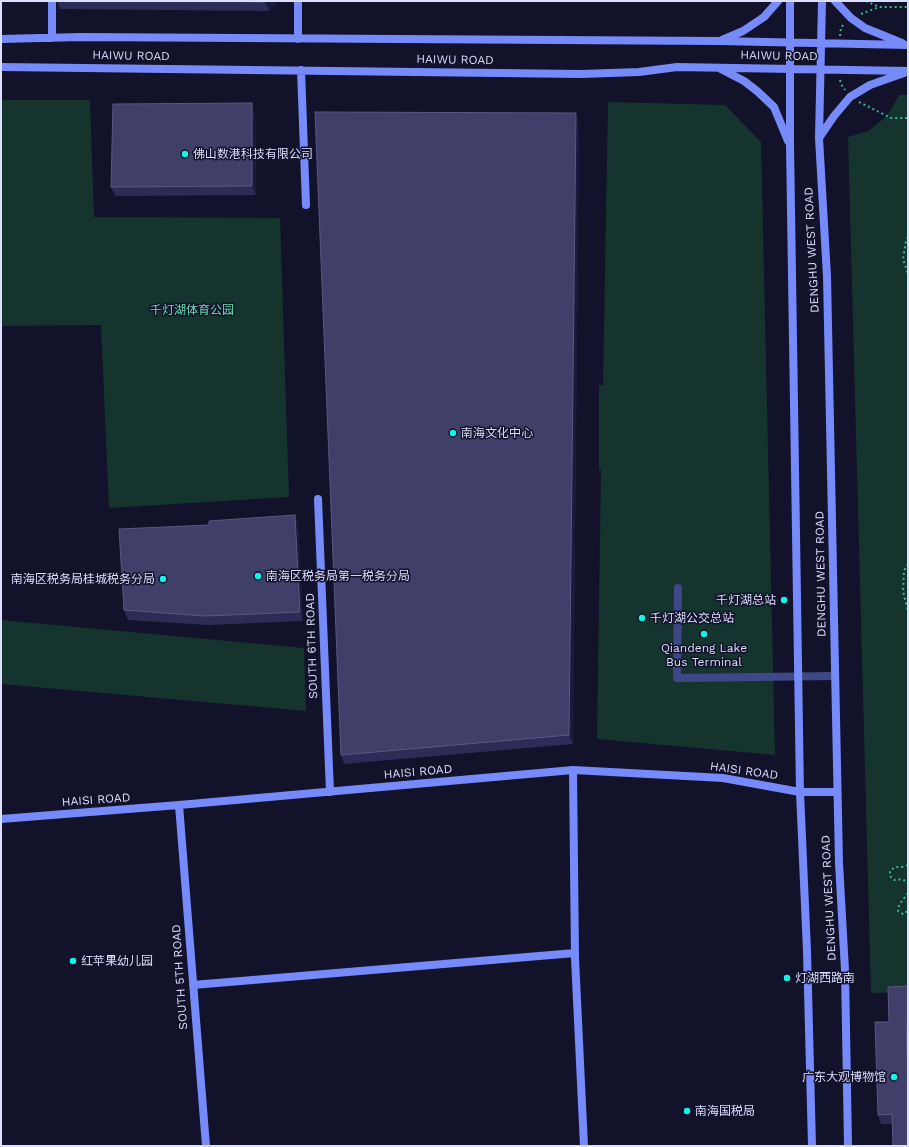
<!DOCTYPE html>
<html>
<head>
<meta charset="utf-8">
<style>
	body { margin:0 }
	#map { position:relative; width:909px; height:1147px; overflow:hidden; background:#12122a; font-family:"Work Sans",sans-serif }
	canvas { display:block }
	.frame { position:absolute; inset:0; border:2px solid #dcdefe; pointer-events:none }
</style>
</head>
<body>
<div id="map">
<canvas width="909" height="1147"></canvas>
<div class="frame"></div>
</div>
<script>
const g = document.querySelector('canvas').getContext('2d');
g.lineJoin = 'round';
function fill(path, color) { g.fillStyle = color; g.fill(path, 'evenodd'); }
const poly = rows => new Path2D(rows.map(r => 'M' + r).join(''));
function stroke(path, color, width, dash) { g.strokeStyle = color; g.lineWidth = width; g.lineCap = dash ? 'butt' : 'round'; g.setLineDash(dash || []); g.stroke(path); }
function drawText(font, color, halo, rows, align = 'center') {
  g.font = font + ' "Work Sans","Noto Sans SC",sans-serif'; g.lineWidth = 3; g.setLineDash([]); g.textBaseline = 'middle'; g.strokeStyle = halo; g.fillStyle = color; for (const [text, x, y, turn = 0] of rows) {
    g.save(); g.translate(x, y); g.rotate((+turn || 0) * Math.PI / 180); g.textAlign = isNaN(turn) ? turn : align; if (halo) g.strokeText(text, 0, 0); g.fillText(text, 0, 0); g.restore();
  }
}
const green = poly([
	[899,95,908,95,908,992,871,993,848,137,868,131,887,116],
	[1,100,90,100,94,217,280,218,289,497,109,508,101,325,1,326],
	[608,102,725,105,761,142,775,755,597,739,601,470,599,470,599,385,603,385],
	[1,620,304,648,306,711,1,684]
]);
const path = poly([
	[866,1,879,7],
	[861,14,879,7,908,7],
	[840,36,841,27,845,24],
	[840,80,841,84,845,90],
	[859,102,891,118,908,118],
	[908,237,906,241,903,259,908,274],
	[908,564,904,571,903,591,908,611],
	[908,865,902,867,895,867,890,871,890,876,894,880,902,879,907,882,908,884],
	[908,893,899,905,898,911,903,914,908,911],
	[865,1076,878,1076]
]);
const street = poly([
	[678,588,677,678,835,676]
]);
const secondary = poly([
	[298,1,298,39],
	[790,1,790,145,800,792,807,951,812,1146],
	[822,1,819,138,827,276,839,863,845,970,848,1146],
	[835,1,851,18,865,28,902,43],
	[52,38,52,1],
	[1,39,81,37,718,41,908,45],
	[722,40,743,31,764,17,778,1],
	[1,67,581,74,639,72,677,67,908,71],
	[719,68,744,81,757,91,774,107,788,141],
	[301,70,306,205],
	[819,138,834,116,850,97,870,85,904,73],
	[318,499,330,792],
	[573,770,575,958,584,1146],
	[179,805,206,1146],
	[1,819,179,805,573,770,723,778,800,792,837,792],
	[193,985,575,953]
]);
const wall = poly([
	[57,1,279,1,269,11,60,9],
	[255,113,256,195,115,196,111,187],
	[579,123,573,744,344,764,341,755],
	[295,515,298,524,303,621,208,625,128,620,124,610,209,525],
	[908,986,908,1146,893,1124,881,1124,878,1115,889,1022]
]);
const shadedWall = poly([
	[266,1,279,1,279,2,269,11,265,2],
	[252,103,255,113,256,195,252,186],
	[576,113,579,123,573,744,569,735],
	[295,515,298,524,303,621,300,612],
	[906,1017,908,1023,908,1092]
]);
const building = poly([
	[188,1,266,1,265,2,188,1],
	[252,103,252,186,111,187,113,104,252,103],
	[315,112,576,113,569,735,341,755,315,112],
	[295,515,300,612,205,616,124,610,119,529,209,525,209,521,295,515],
	[908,986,908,1017,906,1017,908,1092,908,1146,893,1146,892,1114,878,1115,875,1022,889,1022,888,987,908,986]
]);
const markers = [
	[185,154,4,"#10f6e6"],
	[453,433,4,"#10f6e6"],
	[258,576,4,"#10f6e6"],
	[163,579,4,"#10f6e6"],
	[784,600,4,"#10f6e6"],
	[642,618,4,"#10f6e6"],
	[704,634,4,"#10f6e6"],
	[73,961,4,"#10f6e6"],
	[787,978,4,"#10f6e6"],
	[894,1077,4,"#10f6e6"],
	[687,1111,4,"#10f6e6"]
];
const streetNames = [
	["HAIWU ROAD",131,56,1],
	["HAIWU ROAD",779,56,1],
	["HAIWU ROAD",455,60,1],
	["DENGHU WEST ROAD",812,250,-93],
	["DENGHU WEST ROAD",821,574,-91],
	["SOUTH 6TH ROAD",312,646,-92],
	["HAISI ROAD",744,771,8],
	["HAISI ROAD",418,772,-5],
	["HAISI ROAD",96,800,-4],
	["DENGHU WEST ROAD",829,898,-93],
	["SOUTH 5TH ROAD",180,977,-94]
];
const poiNames = [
	["佛山数港科技有限公司",193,154],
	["南海文化中心",461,433],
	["南海区税务局第一税务分局",266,576],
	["南海区税务局桂城税务分局",155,579,"right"],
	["千灯湖总站",776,600,"right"],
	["千灯湖公交总站",650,618],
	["Qiandeng Lake",704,648,"center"],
	["Bus Terminal",704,662,"center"],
	["红苹果幼儿园",81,961],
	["灯湖西路南",795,978],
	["广东大观博物馆",886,1077,"right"],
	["南海国税局",695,1111]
];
const parkNames = [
	["千灯湖体育公园",192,310]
];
fill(green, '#15342e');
stroke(path, '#36b89b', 2, [2, 3]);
stroke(street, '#3f4887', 8);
stroke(secondary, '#778afa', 8);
fill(wall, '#2d2c57');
fill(shadedWall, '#1a1a3d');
fill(building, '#403f69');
stroke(building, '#585880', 1);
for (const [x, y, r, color] of markers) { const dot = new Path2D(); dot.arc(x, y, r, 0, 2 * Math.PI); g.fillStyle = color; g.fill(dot); stroke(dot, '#12122a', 1.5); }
drawText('12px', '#dcdefe', '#12122a', streetNames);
drawText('12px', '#dcdefe', '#12122a', poiNames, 'left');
drawText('12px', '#6adcad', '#12122a', parkNames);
</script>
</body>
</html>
